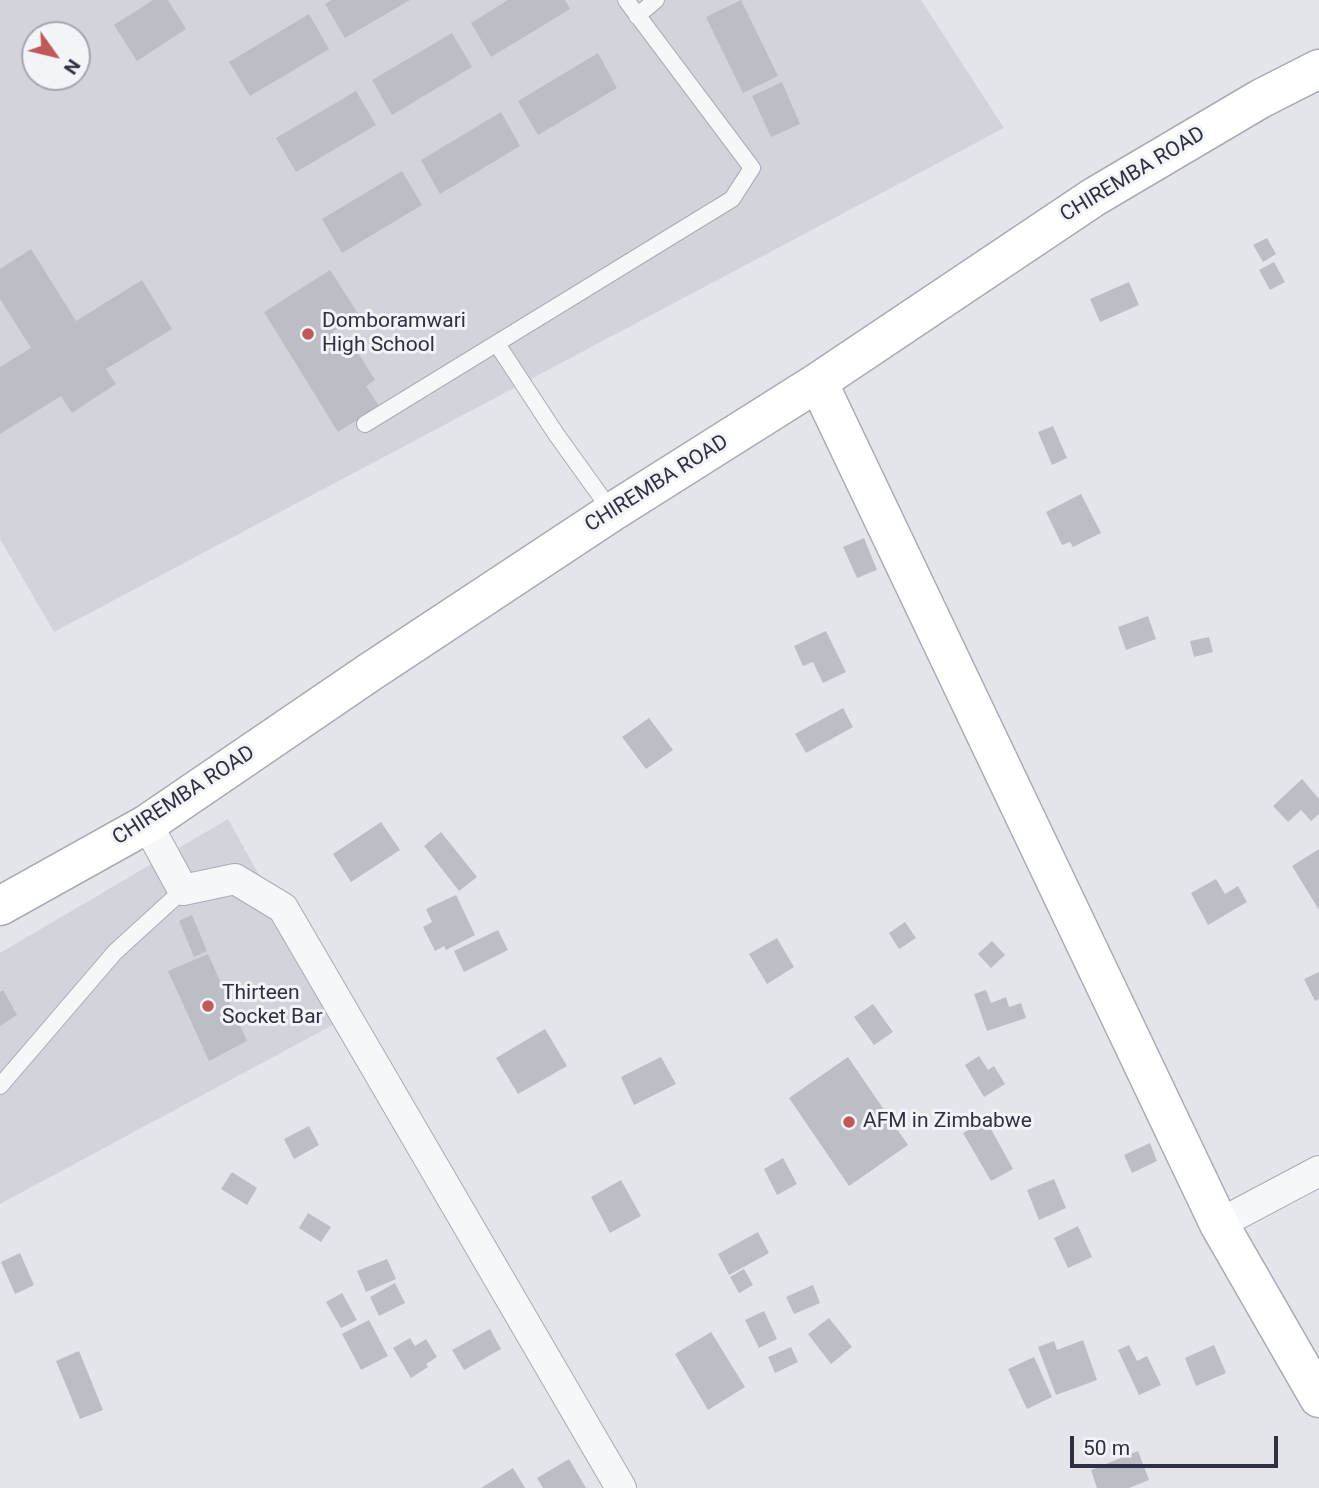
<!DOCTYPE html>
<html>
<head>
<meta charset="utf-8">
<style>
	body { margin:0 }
	#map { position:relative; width:1319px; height:1488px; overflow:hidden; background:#e4e5ea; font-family:Roboto,sans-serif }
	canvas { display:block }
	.north { position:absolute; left:21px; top:21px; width:70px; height:70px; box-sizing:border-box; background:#f3f4f8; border:2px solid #a4a6af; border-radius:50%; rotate:124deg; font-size:19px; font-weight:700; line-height:28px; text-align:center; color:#2d3141 }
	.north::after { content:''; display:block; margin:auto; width:24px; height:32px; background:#c05a58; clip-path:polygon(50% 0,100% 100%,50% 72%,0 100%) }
	.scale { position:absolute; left:1070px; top:1436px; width:208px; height:32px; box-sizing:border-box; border:4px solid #2d3141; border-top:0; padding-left:9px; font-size:21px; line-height:24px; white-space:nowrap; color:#2d3141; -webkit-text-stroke:5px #f3f4f8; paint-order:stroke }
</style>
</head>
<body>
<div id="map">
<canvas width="1319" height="1488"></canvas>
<div class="north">N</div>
<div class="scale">50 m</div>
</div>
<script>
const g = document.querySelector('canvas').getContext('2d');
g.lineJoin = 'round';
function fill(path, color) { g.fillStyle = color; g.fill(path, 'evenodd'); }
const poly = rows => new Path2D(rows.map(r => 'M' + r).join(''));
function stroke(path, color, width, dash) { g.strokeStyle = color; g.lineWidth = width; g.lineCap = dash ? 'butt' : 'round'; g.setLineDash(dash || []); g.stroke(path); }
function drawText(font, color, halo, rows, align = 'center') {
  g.font = font + ' Roboto,sans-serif'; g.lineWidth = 6; g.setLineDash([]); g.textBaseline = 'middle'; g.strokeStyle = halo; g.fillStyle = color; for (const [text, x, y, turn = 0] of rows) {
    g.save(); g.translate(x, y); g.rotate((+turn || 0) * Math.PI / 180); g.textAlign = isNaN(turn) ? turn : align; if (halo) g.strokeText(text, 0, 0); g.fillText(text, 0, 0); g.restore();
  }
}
const built = poly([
	[0,0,921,0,1004,128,54,632,0,539],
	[35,35,77,35,77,77,35,77],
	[228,819,340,1021,0,1204,0,953]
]);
const building = poly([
	[153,0,168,0,186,29,137,61,114,25],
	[332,0,410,0,345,38,325,4],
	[508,0,565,0,570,9,491,57,471,23],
	[741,0,778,76,743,93,706,17],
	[309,14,329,49,250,96,229,62],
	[452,33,472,67,392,115,372,80],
	[598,53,617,88,538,135,518,101],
	[782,82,800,124,771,137,752,96],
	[356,91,376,125,296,172,276,138],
	[501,112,520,146,440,194,421,160],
	[402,171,422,205,342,253,322,219],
	[1267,238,1276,254,1263,262,1253,245],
	[31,249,76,321,142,280,172,329,106,369,116,384,72,413,61,396,0,434,0,367,31,348,0,299,0,269],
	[1274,262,1285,282,1270,290,1259,270],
	[330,270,359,315,333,331,348,357,357,351,375,380,366,386,379,406,338,432,264,312],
	[1129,282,1139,305,1100,322,1090,299],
	[1053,426,1067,458,1052,465,1038,432],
	[1081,494,1101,533,1073,547,1070,542,1062,545,1046,512],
	[864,538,877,570,857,578,843,547],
	[1148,616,1156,639,1126,650,1118,627],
	[826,631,846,672,823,683,813,662,803,666,794,646],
	[1209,637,1213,652,1194,657,1190,641],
	[843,708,853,727,806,753,795,734],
	[649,718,673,750,646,769,622,737],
	[1302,779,1319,799,1319,814,1311,821,1301,810,1288,822,1273,806],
	[381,822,400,850,351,882,333,854],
	[441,832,477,877,459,891,424,846],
	[1319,849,1319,910,1292,866],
	[1216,879,1225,894,1238,886,1247,902,1208,925,1191,893],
	[456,895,475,935,446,950,444,946,435,951,423,927,432,922,426,909],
	[192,915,207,951,194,957,179,921],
	[905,922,916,938,899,949,889,933],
	[498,930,508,950,464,972,454,951],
	[777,938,794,967,767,984,749,954],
	[992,941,1005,955,991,968,978,954],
	[208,954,247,1041,209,1061,168,971],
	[1319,972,1319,999,1315,1001,1304,979],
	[3,990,17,1015,0,1026,0,992],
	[986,990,991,1003,1006,997,1009,1007,1021,1003,1026,1018,987,1031,974,994],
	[873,1004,893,1032,874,1045,854,1017],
	[545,1029,567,1066,518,1094,496,1058],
	[979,1056,988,1070,994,1066,1005,1084,984,1097,965,1065],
	[661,1057,676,1084,634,1105,621,1077],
	[848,1057,908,1145,849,1186,789,1098],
	[986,1120,1013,1169,991,1181,963,1133],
	[309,1126,319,1145,294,1159,284,1139],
	[1150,1143,1157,1161,1132,1173,1124,1155],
	[783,1158,797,1184,777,1195,764,1169],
	[232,1172,257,1188,247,1205,221,1189],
	[1054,1179,1066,1208,1039,1220,1027,1190],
	[621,1180,641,1216,610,1233,591,1197],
	[308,1213,331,1227,321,1242,299,1228],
	[1078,1226,1092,1257,1068,1268,1054,1238],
	[758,1232,769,1253,729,1275,718,1254],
	[20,1253,34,1285,15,1294,1,1262],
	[387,1259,396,1279,366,1292,357,1271],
	[744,1269,753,1285,739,1293,730,1277],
	[395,1283,405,1303,379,1316,370,1297],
	[813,1285,820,1303,794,1314,786,1297],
	[342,1293,357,1320,341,1328,326,1302],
	[764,1311,777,1339,759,1348,745,1320],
	[829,1318,852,1347,831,1364,808,1334],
	[369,1320,388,1356,361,1370,342,1334],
	[490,1329,501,1349,464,1370,452,1350],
	[711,1332,745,1387,708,1410,675,1354],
	[410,1338,415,1346,426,1339,437,1357,426,1364,428,1367,411,1378,393,1348],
	[1083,1340,1097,1380,1056,1395,1038,1347,1054,1341,1057,1350],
	[1129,1345,1137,1361,1147,1356,1161,1385,1139,1395,1118,1350],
	[1214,1345,1226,1373,1196,1386,1185,1358],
	[791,1347,798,1362,775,1373,768,1357],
	[79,1351,103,1410,80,1419,56,1361],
	[1034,1357,1052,1397,1027,1409,1008,1369],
	[1138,1451,1149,1480,1129,1488,1097,1488,1091,1470],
	[569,1459,586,1488,543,1488,537,1478],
	[513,1468,525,1488,481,1488]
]);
const lane = poly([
	[637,16,656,0],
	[497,344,556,434,612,512],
	[365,424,732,199,752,168,626,0],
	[0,1086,115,952,183,890]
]);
const street = poly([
	[147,824,183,890,235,879,283,908,621,1488],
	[1219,1224,1319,1171]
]);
const secondary = poly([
	[818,382,1219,1224,1319,1398],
	[0,906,147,824,370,672,612,512,818,382,1094,197,1260,99,1319,69]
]);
const markers = [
	[308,334,7,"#c05a58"],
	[208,1006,7,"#c05a58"],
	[849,1122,7,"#c05a58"]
];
const streetNames = [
	["CHIREMBA ROAD",1133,175,-31],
	["CHIREMBA ROAD",657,484,-32],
	["CHIREMBA ROAD",184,796,-33]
];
const poiNames = [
	["Domboramwari",322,322],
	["High School",322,346],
	["Thirteen",222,994],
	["Socket Bar",222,1018],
	["AFM in Zimbabwe",863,1122]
];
fill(built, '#d2d4dc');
fill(building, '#bcbec6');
stroke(lane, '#a9abb4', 18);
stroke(street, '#a9abb4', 32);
stroke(secondary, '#a9abb4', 41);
stroke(lane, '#f6f7f9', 16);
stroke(street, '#f6f7f9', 30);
stroke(secondary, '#fff', 38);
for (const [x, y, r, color] of markers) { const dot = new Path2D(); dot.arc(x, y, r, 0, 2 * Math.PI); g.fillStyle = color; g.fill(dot); stroke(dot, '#f3f4f8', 2.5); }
drawText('21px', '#2d3141', '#f3f4f8', streetNames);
drawText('21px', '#2d3141', '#f3f4f8', poiNames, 'left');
</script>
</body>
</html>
